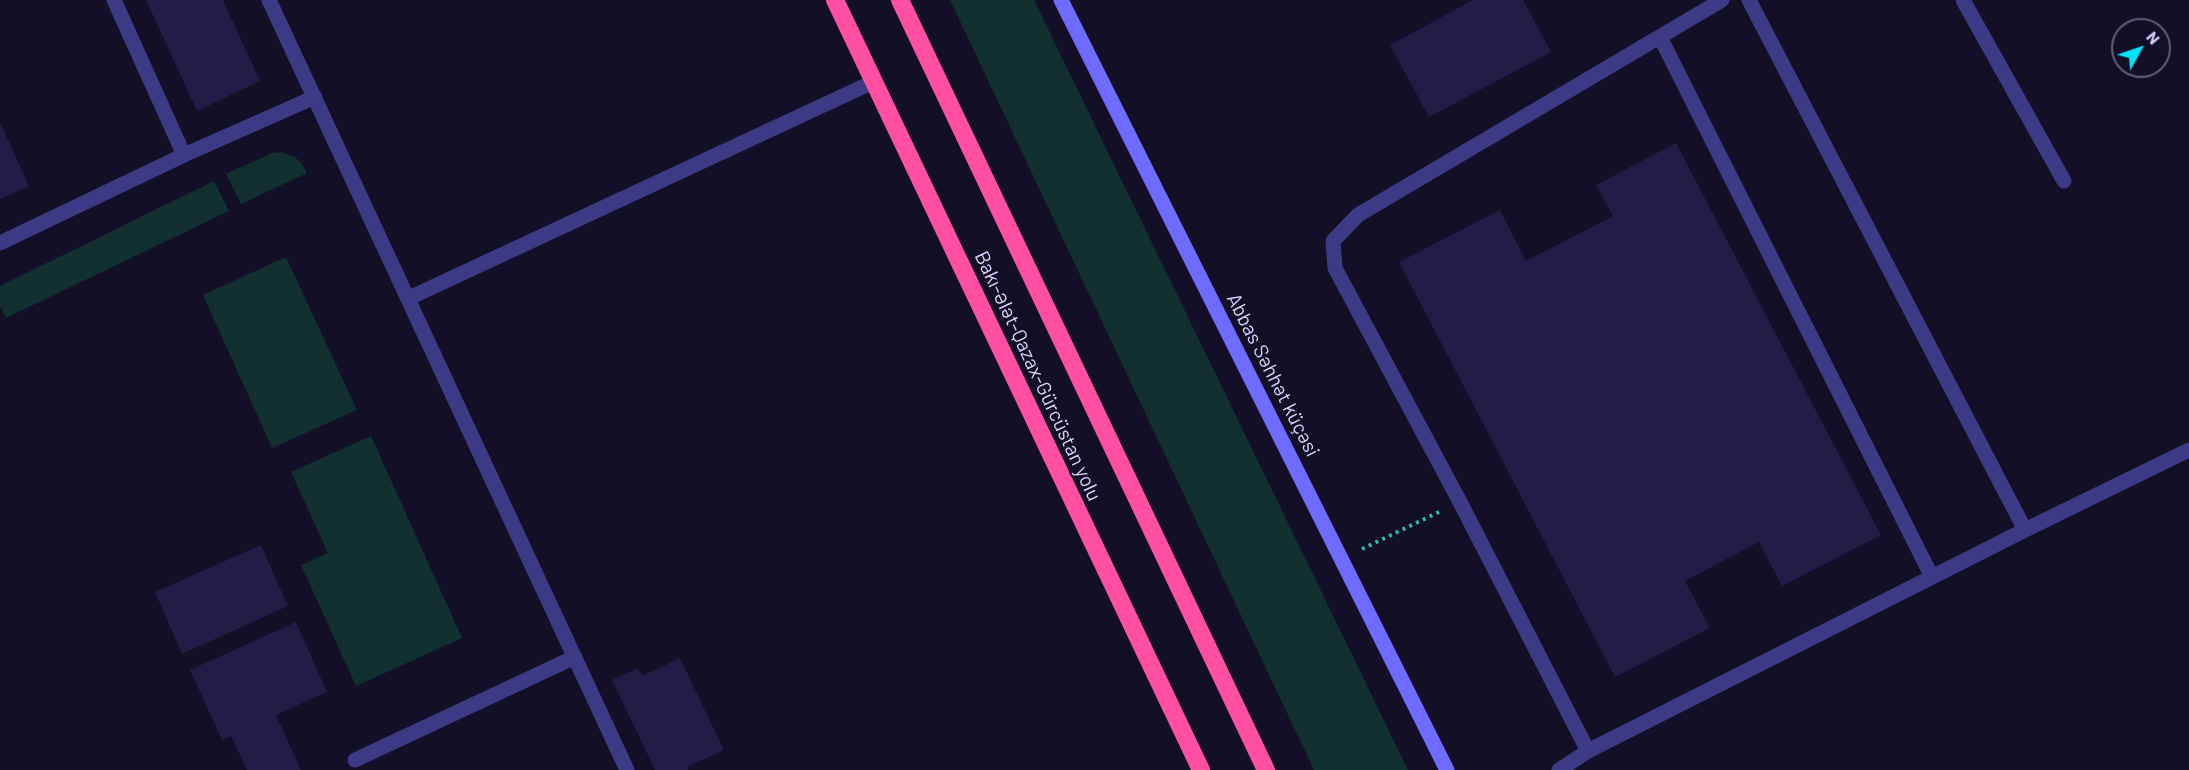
<!DOCTYPE html>
<html>
<head>
<meta charset="utf-8">
<style>
	body { margin:0 }
	#map { position:relative; width:2189px; height:770px; overflow:hidden; background:#130f26; font-family:Barlow,sans-serif }
	canvas { display:block }
	.north { position:absolute; left:2111px; top:18px; width:60px; height:60px; box-sizing:border-box; background:#130f26; border:2px solid #625e7d; border-radius:50%; rotate:50deg; font-size:16px; font-weight:700; line-height:24px; text-align:center; color:#d9d4ff }
	.north::after { content:''; display:block; margin:auto; width:21px; height:27px; background:#00e5ff; clip-path:polygon(50% 0,100% 100%,50% 72%,0 100%) }
</style>
</head>
<body>
<div id="map">
<canvas width="2189" height="770"></canvas>
<div class="north">N</div>
</div>
<script>
const g = document.querySelector('canvas').getContext('2d');
g.lineJoin = 'round';
function fill(path, color) { g.fillStyle = color; g.fill(path, 'evenodd'); }
const poly = rows => new Path2D(rows.map(r => 'M' + r).join(''));
function stroke(path, color, width, dash) { g.strokeStyle = color; g.lineWidth = width; g.lineCap = dash ? 'butt' : 'round'; g.setLineDash(dash || []); g.stroke(path); }
function drawText(font, color, halo, rows, align = 'center') {
  g.font = font + ' Barlow,sans-serif'; g.lineWidth = 4.5; g.setLineDash([]); g.textBaseline = 'middle'; g.strokeStyle = halo; g.fillStyle = color; for (const [text, x, y, turn = 0] of rows) {
    g.save(); g.translate(x, y); g.rotate((+turn || 0) * Math.PI / 180); g.textAlign = isNaN(turn) ? turn : align; if (halo) g.strokeText(text, 0, 0); g.fillText(text, 0, 0); g.restore();
  }
}
const green = poly([
	[950,0,1034,0,1408,770,1314,770],
	[282,152,295,157,302,164,307,173,241,204,226,174,272,153],
	[214,181,229,211,6,318,0,306,0,286],
	[286,257,357,410,272,448,203,295],
	[371,436,462,638,356,686,301,565,328,553,291,472]
]);
const building = poly([
	[146,0,223,0,260,81,197,111],
	[1473,0,1523,0,1551,52,1429,117,1390,45],
	[0,122,29,186,0,199],
	[1676,143,1881,535,1782,586,1759,542,1685,581,1710,628,1615,677,1399,262,1500,210,1526,261,1613,216,1596,185],
	[261,545,288,606,182,654,155,592],
	[296,622,327,692,276,715,301,770,247,770,231,736,222,740,190,670],
	[680,658,724,750,687,767,688,770,655,770,612,680,638,668,642,676]
]);
const path = poly([
	[1362,549,1439,512]
]);
const lane = poly([
	[114,0,184,155],
	[269,0,627,770],
	[1749,0,2025,530],
	[1963,0,2064,181],
	[1660,37,1932,577],
	[0,243,184,155,315,97],
	[1588,751,1460,502,1335,268,1333,241,1358,215,1722,0],
	[355,760,575,657],
	[1559,770,1588,751,2025,530,2189,450]
]);
const street = poly([
	[409,298,873,82]
]);
const secondary = poly([
	[1061,0,1447,770]
]);
const highway = poly([
	[835,0,1201,770],
	[900,0,1266,770]
]);
const streetNames = [
	["Abbas Səhhət küçəsi",1273,375,63],
	["Bakı-Ələt-Qazax-Gürcüstan yolu",1038,376,65]
];
fill(green, '#12302f');
fill(building, '#241b47');
stroke(path, '#2fb8b0', 4, [3, 4.5]);
stroke(lane, '#3d3a85', 15);
stroke(street, '#3d3a85', 15);
stroke(secondary, '#6f6bff', 15);
stroke(highway, '#ff4fa3', 18);
drawText('20px', '#d9d4ff', '#130f26', streetNames);
</script>
</body>
</html>
